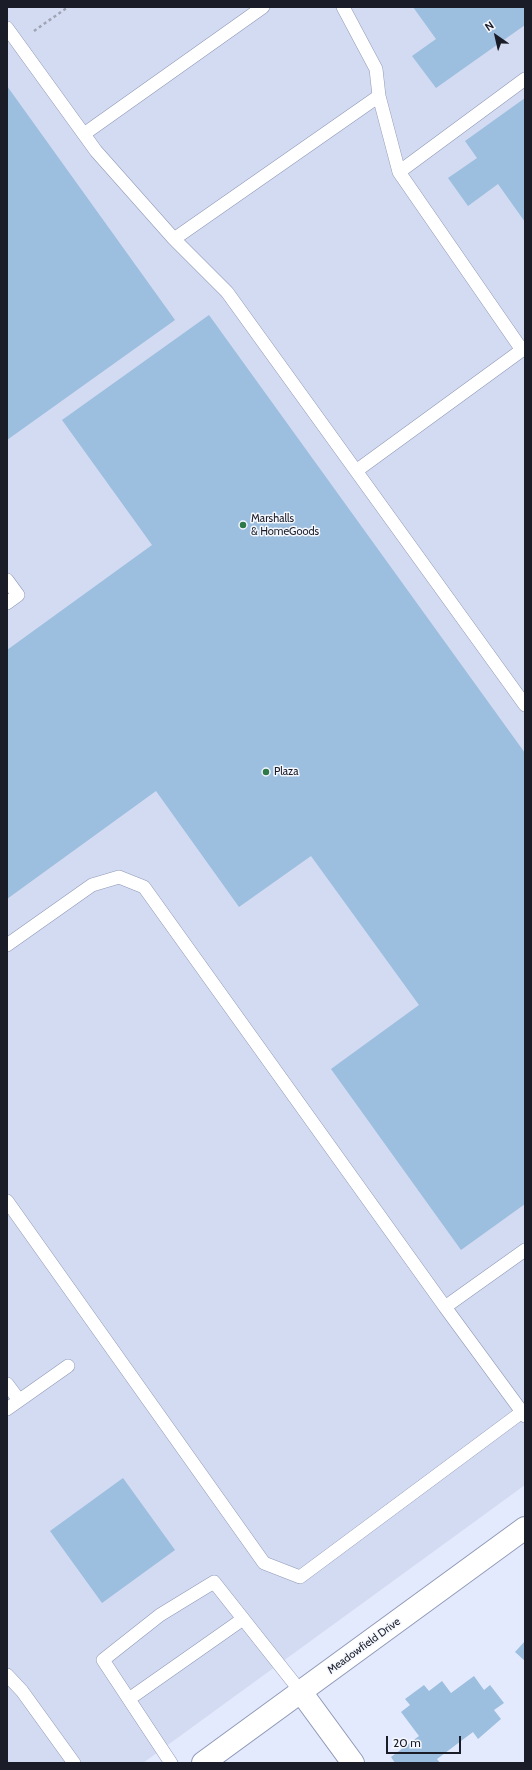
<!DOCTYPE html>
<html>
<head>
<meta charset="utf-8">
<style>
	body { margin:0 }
	#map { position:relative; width:532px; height:1770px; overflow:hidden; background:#e4eafd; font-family:Cabin,sans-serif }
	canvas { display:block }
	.frame { position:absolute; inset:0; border:8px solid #1a1d28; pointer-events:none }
	.north { position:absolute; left:476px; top:16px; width:40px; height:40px; -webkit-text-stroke:3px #f5f8fe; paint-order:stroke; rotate:326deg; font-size:11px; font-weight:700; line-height:16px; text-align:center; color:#1a1d28 }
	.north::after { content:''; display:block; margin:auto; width:14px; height:18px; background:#1a1d28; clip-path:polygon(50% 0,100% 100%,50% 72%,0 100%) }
	.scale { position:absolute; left:386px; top:1736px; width:75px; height:18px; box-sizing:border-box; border:2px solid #1a1d28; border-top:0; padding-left:5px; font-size:12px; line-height:14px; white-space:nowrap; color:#1a1d28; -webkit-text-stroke:3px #f5f8fe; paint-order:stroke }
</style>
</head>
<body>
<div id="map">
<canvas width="532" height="1770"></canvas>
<div class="frame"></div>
<div class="north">N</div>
<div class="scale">20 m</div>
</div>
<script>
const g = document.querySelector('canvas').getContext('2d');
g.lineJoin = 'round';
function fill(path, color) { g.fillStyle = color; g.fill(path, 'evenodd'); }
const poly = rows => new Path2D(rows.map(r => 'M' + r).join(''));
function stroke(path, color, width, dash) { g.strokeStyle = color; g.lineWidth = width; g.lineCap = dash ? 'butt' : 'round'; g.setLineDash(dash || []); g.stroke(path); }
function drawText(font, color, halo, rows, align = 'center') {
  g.font = font + ' Cabin,sans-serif'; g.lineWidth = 3; g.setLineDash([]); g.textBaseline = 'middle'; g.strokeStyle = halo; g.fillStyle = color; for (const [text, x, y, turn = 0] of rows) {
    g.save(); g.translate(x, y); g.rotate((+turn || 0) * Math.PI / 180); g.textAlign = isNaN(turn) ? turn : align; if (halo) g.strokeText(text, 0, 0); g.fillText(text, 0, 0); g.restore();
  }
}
const built = poly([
	[7,7,525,7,525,1485,143,1763,7,1763]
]);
const building = poly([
	[413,7,525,7,525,25,436,88,412,56,436,39],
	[7,86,175,320,7,440],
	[525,98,525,222,498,184,468,206,448,178,477,158,465,141],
	[209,315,525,753,525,1204,461,1250,331,1069,419,1005,311,856,239,907,156,791,7,899,7,650,152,545,62,420],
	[123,1478,175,1550,102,1603,50,1531],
	[525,1641,525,1661,515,1652],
	[474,1676,484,1690,490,1685,504,1703,494,1710,501,1719,478,1739,473,1732,437,1759,440,1763,395,1763,391,1757,419,1736,401,1712,410,1705,405,1699,424,1685,429,1691,442,1681,451,1693]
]);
const path = poly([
	[34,31,68,7]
]);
const lane = poly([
	[343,7,376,69,379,96,399,172,522,350,525,348],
	[7,28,96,151,174,239,379,96],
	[84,134,263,7],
	[399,172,525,79],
	[174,239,227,292,525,705],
	[356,471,522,350],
	[7,580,18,595,7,603],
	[7,945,92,885,119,877,144,887,445,1307],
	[7,1201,264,1563,300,1577,522,1412],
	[525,1250,445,1307,525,1416],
	[7,1384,19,1400],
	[7,1409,68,1366],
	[7,1675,22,1691,74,1763],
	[129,1699,243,1619],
	[171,1763,103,1660,160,1615,214,1582,301,1692]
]);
const street = poly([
	[301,1692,353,1763],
	[203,1763,525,1528]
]);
const markers = [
	[243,525,4,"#2e7948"],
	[266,772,4,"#2e7948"]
];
const poiNames = [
	["Marshalls",251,519],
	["& HomeGoods",251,532],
	["Plaza",274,772]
];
const streetNames = [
	["Meadowfield Drive",364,1646,-36]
];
fill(built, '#d3dbf2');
fill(building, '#9cbedf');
stroke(lane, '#909ab7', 14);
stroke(street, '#909ab7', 24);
stroke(path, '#9fa4b5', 2.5, [3, 3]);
stroke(lane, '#fff', 13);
stroke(street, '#fff', 22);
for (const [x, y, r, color] of markers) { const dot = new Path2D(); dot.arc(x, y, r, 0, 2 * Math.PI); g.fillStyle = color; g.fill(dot); stroke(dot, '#f5f8fe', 1.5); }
drawText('11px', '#1a1d28', '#f5f8fe', poiNames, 'left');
drawText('11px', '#1a1d28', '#f5f8fe', streetNames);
</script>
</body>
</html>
